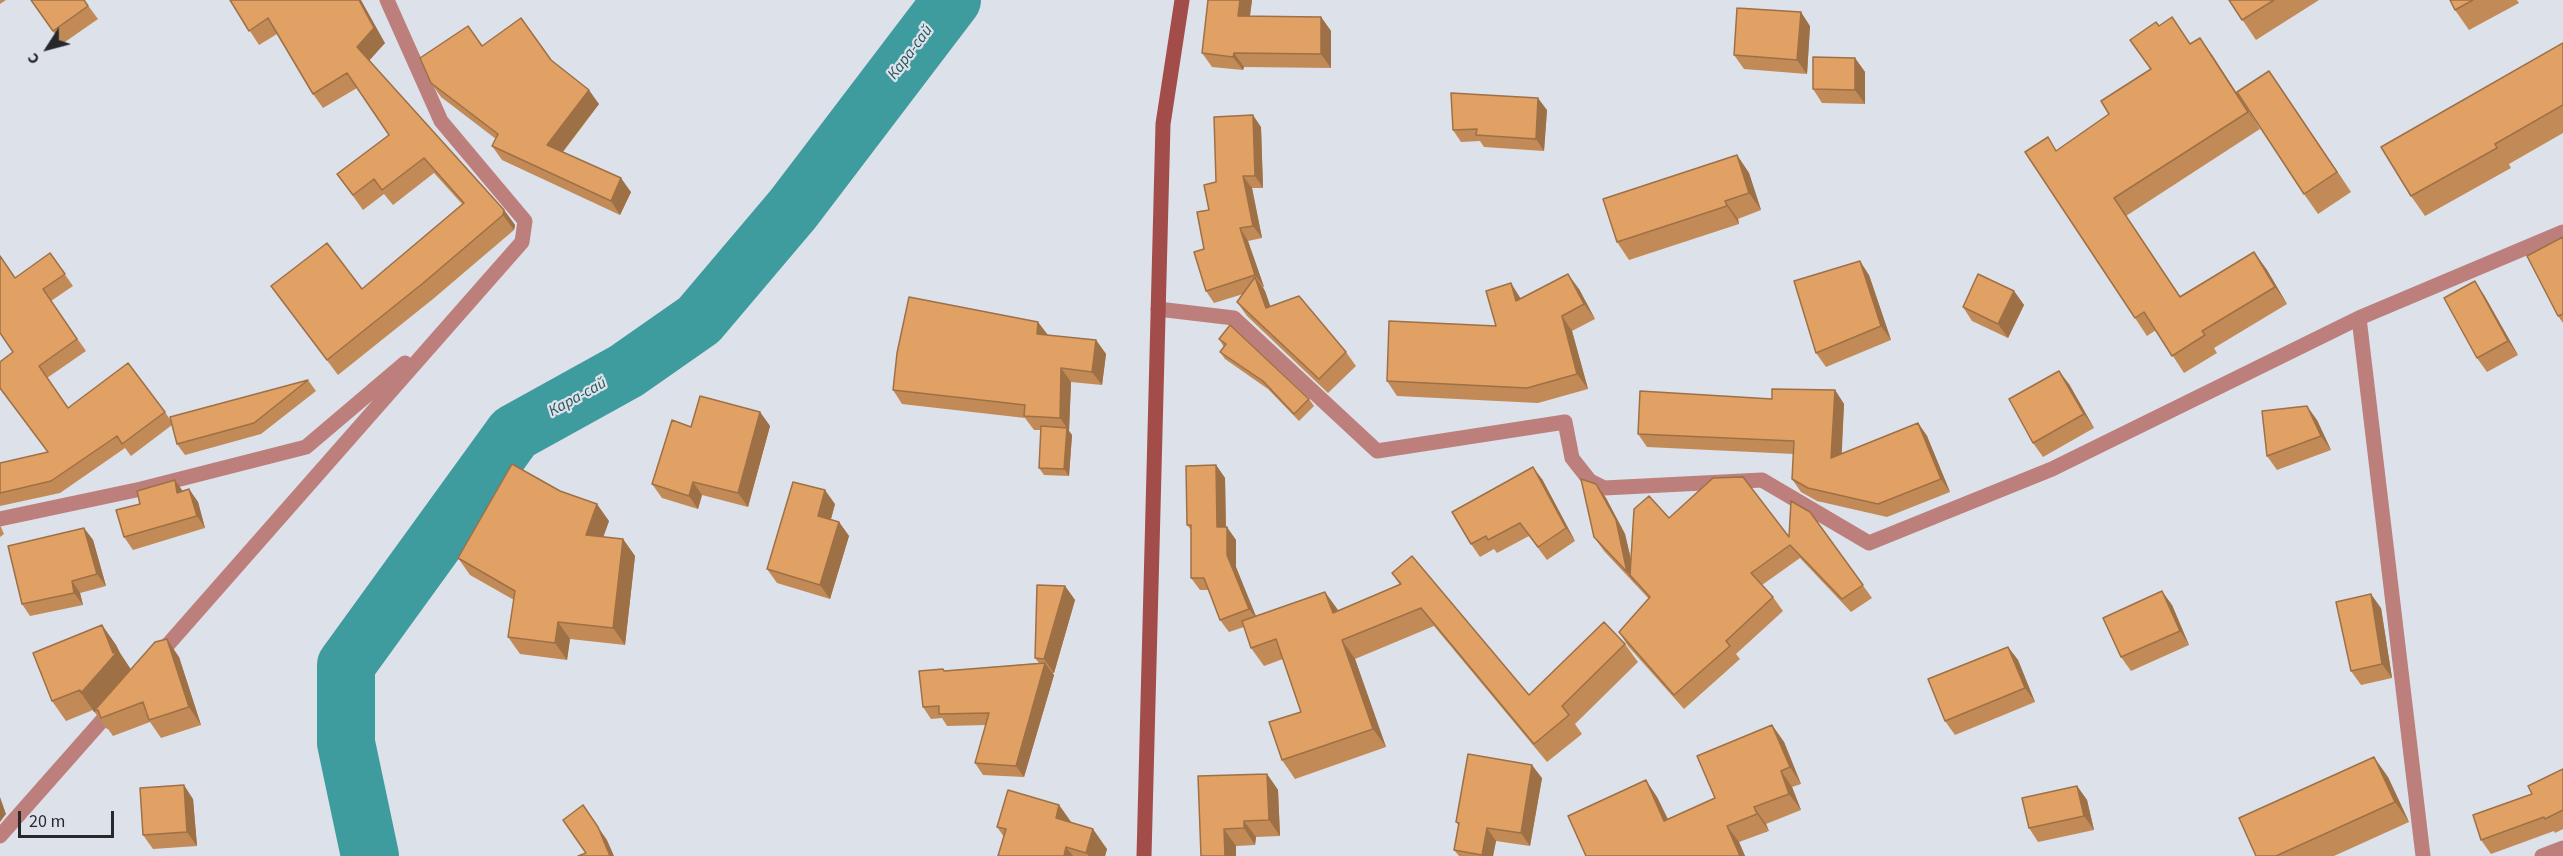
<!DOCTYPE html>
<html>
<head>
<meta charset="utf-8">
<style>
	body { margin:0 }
	#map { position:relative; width:2563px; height:856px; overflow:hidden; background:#dde1ea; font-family:"Source Sans 3",sans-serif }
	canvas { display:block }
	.north { position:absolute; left:18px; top:18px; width:60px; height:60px; -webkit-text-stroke:4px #dde1ea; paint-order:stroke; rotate:234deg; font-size:16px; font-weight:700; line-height:24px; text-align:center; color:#27282c }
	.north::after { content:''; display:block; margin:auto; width:21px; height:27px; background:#27282c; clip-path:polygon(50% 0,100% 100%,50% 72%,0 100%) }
	.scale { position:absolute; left:18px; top:811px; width:96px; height:27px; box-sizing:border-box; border:3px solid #27282c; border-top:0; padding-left:8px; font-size:18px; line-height:21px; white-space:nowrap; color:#27282c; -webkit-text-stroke:4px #dde1ea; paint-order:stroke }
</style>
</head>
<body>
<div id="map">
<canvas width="2563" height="856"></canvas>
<div class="north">С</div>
<div class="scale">20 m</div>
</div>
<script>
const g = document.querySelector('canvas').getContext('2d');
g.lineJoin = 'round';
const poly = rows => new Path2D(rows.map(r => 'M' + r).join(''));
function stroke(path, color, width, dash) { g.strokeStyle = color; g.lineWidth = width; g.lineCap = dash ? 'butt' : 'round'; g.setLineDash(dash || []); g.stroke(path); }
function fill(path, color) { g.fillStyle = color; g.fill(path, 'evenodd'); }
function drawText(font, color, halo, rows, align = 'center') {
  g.font = font + ' "Source Sans 3",sans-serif'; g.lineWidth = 4.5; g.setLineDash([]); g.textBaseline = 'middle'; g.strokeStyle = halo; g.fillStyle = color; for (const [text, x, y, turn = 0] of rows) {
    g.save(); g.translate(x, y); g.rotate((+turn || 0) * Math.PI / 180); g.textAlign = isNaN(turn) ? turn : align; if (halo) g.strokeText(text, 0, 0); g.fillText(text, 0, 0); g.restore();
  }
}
const river = poly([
	[370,856,346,743,346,665,514,433,626,371,699,320,793,209,952,0]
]);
const minor = poly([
	[1158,309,1234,318,1377,451,1565,422,1572,458,1590,481,1604,488,1762,480,1869,543,2052,469,2359,318],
	[0,519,141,489,306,447,405,363],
	[157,657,522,242,525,221,441,121,387,0],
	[0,836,114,707],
	[2423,856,2359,318,2563,232]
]);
const tertiary = poly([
	[2542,856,2563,848]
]);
const secondary = poly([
	[1144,856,1163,124,1182,0]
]);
const wall = poly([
	[0,0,6,0,0,4],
	[31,0,84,0,98,19,62,44],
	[230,0,385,43,369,60,504,210,515,225,514,230,433,299,338,375,271,286,362,289,462,204,434,173,393,205,384,194,363,210,337,174,389,135,357,88,323,108,313,94,277,34,259,45],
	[1208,0,1252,0,1250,16,1321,17,1331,31,1331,68,1244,67,1243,70,1212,67,1202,53],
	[2229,0,2319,0,2256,40],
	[2450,0,2517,0,2519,3,2469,30,2455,10],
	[1810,26,1807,74,1744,69,1734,55],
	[2159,26,2212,55,2260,129,2126,216,2180,296,2254,252,2267,270,2287,304,2214,348,2217,353,2184,373,2156,330,2147,336,2135,318,2057,150,2109,114,2151,69],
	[2563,43,2563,133,2509,164,2511,168,2425,216,2411,196],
	[482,46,551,60,599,104,563,152,631,192,620,215,502,160,492,146,496,139,441,97,431,83],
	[1855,58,1865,72,1865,104,1822,103,1813,89],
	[2269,71,2351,192,2318,214,2304,194],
	[1547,110,1544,151,1484,147,1480,141,1461,142,1453,130],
	[1261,127,1263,188,1252,188,1262,238,1248,241,1264,287,1263,287,1265,291,1270,306,1346,352,1356,366,1328,393,1247,316,1237,302,1243,294,1214,303,1206,291,1204,249,1209,210,1216,182],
	[1737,155,1749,173,1761,210,1738,219,1739,224,1629,260,1617,242],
	[2563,237,2563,323,2558,316],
	[50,253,73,286,51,301,86,351,47,378,68,408,165,412,171,421,308,380,316,391,261,434,185,455,177,444,172,425,131,456,125,448,60,493,0,506,0,463,48,452,0,389,0,362,13,352],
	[1869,275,1891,340,1826,367,1816,353],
	[1579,289,1595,319,1572,331,1588,389,1538,403,1397,396,1387,381,1496,326,1521,298],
	[2014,291,2024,305,2008,338,1972,321,1963,307],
	[2484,295,2518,355,2487,372,2477,358],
	[1047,335,1096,340,1106,354,1102,385,1071,382,1069,431,1072,435,1069,476,1044,475,1039,468,1041,430,1034,430,1025,418,902,404,893,390],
	[1219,339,1309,399,1314,406,1299,421,1268,389,1225,359,1220,352,1224,347],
	[2069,384,2094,428,2043,457,2033,443],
	[1835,390,1844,404,1841,454,1918,423,1927,436,1950,492,1887,517,1817,501,1801,492,1792,479,1794,454,1647,447,1638,434,1772,399],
	[760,412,770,426,748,507,702,495,698,509,662,498,652,484,691,427],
	[2317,420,2331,450,2277,470,2267,456],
	[1216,465,1225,478,1226,527,1236,540,1236,567,1255,616,1338,611,1400,585,1392,573,1529,695,1625,644,1638,662,1575,724,1582,734,1547,762,1434,626,1355,659,1386,747,1295,779,1282,760,1301,712,1283,659,1264,666,1251,648,1244,627,1229,632,1220,620,1209,590,1200,590,1191,578,1191,530,1187,525],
	[1542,479,1575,541,1547,560,1529,536,1497,553,1494,549,1480,557,1471,544],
	[175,480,182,491,189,489,198,502,205,528,133,550,124,537,140,504],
	[1596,484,1606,498,1625,534,1631,559,1669,518,1789,537,1810,512,1872,598,1851,612,1800,558,1762,585,1773,597,1783,611,1736,654,1740,659,1684,709,1628,646,1619,632,1649,599,1604,551,1594,537],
	[835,504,831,519,839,522,849,536,830,599,777,583,767,569],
	[609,521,603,537,623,539,635,556,625,645,570,639,567,660,520,654,508,637,514,600,470,575,458,558],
	[0,525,4,534,0,537],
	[84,528,93,540,106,586,80,593,83,605,30,616,22,604],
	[1065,586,1075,600,1054,673,1052,673,1054,675,1024,777,983,775,975,763,986,725,947,726,942,718,931,719,923,707,943,669,945,671,1039,663,1035,658],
	[2172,605,2189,645,2131,671,2121,657],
	[2381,608,2392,678,2361,685,2351,671],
	[102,625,116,645,120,653,131,670,179,657,201,725,161,738,150,722,113,736,108,729,107,729,93,710,66,721,52,701],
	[2008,647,2018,660,2035,702,1955,735,1945,721],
	[1772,725,1784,742,1801,784,1792,787,1801,810,1766,824,1769,831,1739,842,1745,856,1586,856,1657,797,1668,819,1715,798],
	[2563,769,2563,829,2555,833,2554,831,2491,854,2481,840,2532,794],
	[1267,774,1278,790,1280,836,1256,837,1255,845,1236,846,1201,856],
	[2388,777,2409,822,2334,856,2256,856],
	[1542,778,1530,846,1496,841,1493,856,1459,856,1454,850,1459,826,1456,822],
	[2077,786,2087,800,2094,830,2038,842,2029,828],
	[193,799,197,846,153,849,143,835],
	[1059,805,1072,823,1107,849,1105,856,998,856,1004,837,997,827]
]);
const shadedWall = poly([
	[359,0,361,0,385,43,368,62,357,47],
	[1240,0,1252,0,1248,30,1238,16],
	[1801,12,1810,26,1807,74,1797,60],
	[1321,17,1331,31,1331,68,1321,54],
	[2200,38,2212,55,2260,129,2248,112],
	[1234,53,1244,67,1243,70,1233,57],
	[1855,58,1865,72,1865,104,1855,90],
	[2269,71,2283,91,2351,192,2337,172],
	[589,90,599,104,557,159,547,145],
	[1538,98,1547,110,1544,151,1536,139],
	[1253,115,1261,127,1263,188,1255,176],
	[1737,155,1749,173,1761,210,1749,193],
	[1243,176,1252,188,1262,238,1253,226],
	[621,178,631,192,620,215,611,201],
	[1725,201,1738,219,1739,224,1727,206],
	[504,210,515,225,514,230,503,215],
	[1240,228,1248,241,1264,287,1255,275],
	[2254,252,2267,270,2287,304,2275,287],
	[1860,261,1869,275,1891,340,1881,326],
	[1568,274,1579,289,1595,319,1584,304],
	[1255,277,1265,291,1276,322,1266,308],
	[2475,281,2484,295,2518,355,2508,341],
	[1511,283,1521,299,1516,301],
	[2014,291,2024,305,2008,338,1998,324],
	[1562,316,1572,331,1588,389,1577,374],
	[1038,322,1048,335,1037,334],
	[1096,340,1106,354,1102,385,1092,372],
	[1061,368,1071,382,1069,431,1072,435,1069,476,1064,469,1067,428,1060,418],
	[2059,371,2069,384,2094,428,2084,414],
	[1835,390,1844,404,1841,471,1831,458],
	[2307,406,2317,420,2331,450,2321,436],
	[760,412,770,426,748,507,738,493],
	[1918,423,1927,436,1950,492,1941,479],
	[1216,465,1225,478,1226,540,1217,527],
	[1533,467,1542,479,1575,541,1566,528],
	[175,480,184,493,177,493],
	[693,482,702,495,698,509,689,496],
	[1596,484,1606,498,1625,534,1636,582,1630,575,1637,586,1627,572],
	[189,489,198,502,205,528,197,516],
	[825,490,835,504,828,530,818,516],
	[597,504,609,521,598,552,586,535],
	[839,522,849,536,830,599,820,585],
	[1227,527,1236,540,1236,567,1258,621,1249,609,1227,555],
	[84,528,93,540,106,586,97,574],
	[623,539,635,556,625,645,613,628],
	[72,581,80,593,83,605,74,593],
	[1065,586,1075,600,1054,673,1044,659],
	[2162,591,2172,605,2189,645,2180,631],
	[1325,592,1338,610,1346,632,1333,613],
	[2371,594,2381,608,2392,678,2382,664],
	[558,622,570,639,567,660,555,643],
	[102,625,116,645,120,653,132,671,94,711,95,713,81,693,113,653],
	[167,639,179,657,201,725,189,707],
	[1342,640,1355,659,1386,747,1373,729],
	[2008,647,2018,660,2035,702,2025,688],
	[1045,663,1054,675,1024,777,1016,766],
	[1772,725,1784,742,1801,784,1790,767],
	[2374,757,2388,777,2409,822,2395,802],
	[1532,765,1542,778,1530,846,1521,833],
	[1781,771,1792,787,1801,810,1789,794],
	[1267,774,1278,790,1280,836,1269,820],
	[1646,780,1657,797,1676,837,1664,821],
	[184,785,193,799,197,846,187,832],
	[2077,786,2087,800,2094,830,2084,816],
	[0,797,6,814,0,822],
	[1059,805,1073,825,1056,818],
	[1754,807,1766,824,1769,831,1757,814],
	[1244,821,1256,837,1255,845,1244,828],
	[1727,826,1739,842,1745,856,1740,856],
	[598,827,607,840,614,856,610,856],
	[1487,828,1496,841,1493,856,1483,856,1482,855],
	[1093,829,1107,849,1105,856,1089,856,1086,853],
	[1224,829,1236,846,1236,856,1225,856],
	[1066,847,1073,856,1064,856]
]);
const building = poly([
	[31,0,84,0,88,6,53,31,31,0],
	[230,0,359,0,374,28,357,47,504,210,503,215,422,284,327,360,271,286,327,243,362,289,464,203,424,158,382,190,374,179,353,195,337,174,389,135,347,73,313,94,268,18,249,31,230,0],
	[1208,0,1240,0,1238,16,1321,17,1321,54,1234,53,1233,57,1202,53,1208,0],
	[2229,0,2274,0,2242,20,2229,0],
	[2450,0,2473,0,2455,10,2450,0],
	[1737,8,1801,12,1797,60,1734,55,1737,8],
	[2172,17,2190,44,2200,38,2248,112,2114,198,2180,297,2254,252,2275,287,2202,331,2205,335,2172,356,2144,312,2135,318,2025,152,2048,137,2056,151,2109,114,2101,101,2151,69,2130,40,2156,22,2159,26,2172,17],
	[521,18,551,60,589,90,547,145,621,178,611,201,492,146,498,134,431,83,420,58,468,26,482,46,521,18],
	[2563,43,2563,105,2495,144,2497,148,2411,196,2381,147,2563,43],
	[1813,57,1855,58,1855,90,1813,89,1813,57],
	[2269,71,2337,172,2304,194,2237,92,2269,71],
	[1451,93,1538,98,1536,139,1476,135,1477,129,1453,130,1451,93],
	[1253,115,1255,176,1243,176,1253,226,1240,228,1255,275,1206,291,1194,252,1204,249,1197,212,1209,210,1204,185,1216,182,1214,117,1253,115],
	[1737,155,1749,193,1725,201,1727,206,1617,242,1603,199,1737,155],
	[2563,237,2563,314,2558,316,2527,256,2563,237],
	[50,253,65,274,43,289,77,339,39,366,68,408,128,363,165,412,122,444,117,436,51,481,0,493,0,463,48,452,0,388,0,362,13,352,0,333,0,256,15,278,50,253],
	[1860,261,1881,326,1816,353,1794,281,1860,261],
	[1568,274,1584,304,1562,316,1577,374,1527,388,1387,381,1389,321,1496,326,1486,291,1511,283,1516,301,1568,274],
	[1978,274,2014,291,1998,324,1963,307,1978,274],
	[1255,277,1266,308,1299,296,1346,352,1319,379,1237,302,1255,277],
	[2475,281,2508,341,2477,358,2444,298,2475,281],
	[909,297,1038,322,1037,334,1096,340,1092,372,1061,368,1060,418,1024,416,1025,405,893,390,897,353,909,297],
	[1230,325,1309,399,1294,414,1263,381,1220,352,1226,344,1219,339,1230,325],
	[2059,371,2084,414,2033,443,2009,399,2059,371],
	[308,380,254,423,177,444,170,417,308,380],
	[1772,389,1835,390,1831,458,1918,423,1941,479,1878,504,1808,488,1792,479,1794,441,1638,434,1640,391,1772,399,1772,389],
	[700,396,760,412,738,493,693,482,689,496,652,484,672,420,691,427,700,396],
	[2307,406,2321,436,2267,456,2262,411,2307,406],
	[1041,426,1067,428,1064,469,1039,468,1041,426],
	[512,464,560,491,597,504,586,535,623,539,613,628,558,622,555,643,508,637,515,591,458,558,512,464],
	[1216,465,1217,527,1227,527,1227,555,1249,609,1220,620,1204,578,1191,578,1191,525,1187,525,1186,466,1216,465],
	[1533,467,1566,528,1538,547,1520,523,1488,540,1486,536,1471,544,1452,512,1533,467],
	[1743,477,1789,537,1791,501,1810,512,1863,585,1842,599,1790,545,1751,573,1773,597,1726,641,1730,646,1674,695,1619,632,1650,597,1630,575,1634,509,1649,496,1669,518,1713,478,1743,477],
	[1581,479,1596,484,1616,520,1627,572,1594,537,1581,479],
	[175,480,177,493,189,489,197,516,124,537,116,510,140,504,137,491,175,480],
	[793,482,825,490,818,516,839,522,820,585,767,569,793,482],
	[84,528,97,574,72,581,74,593,22,604,8,546,84,528],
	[1412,556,1529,695,1604,622,1625,644,1562,706,1569,715,1534,744,1421,608,1342,640,1373,729,1282,760,1269,722,1301,712,1276,639,1251,648,1242,621,1325,592,1333,613,1401,584,1392,573,1412,556],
	[1037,585,1065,586,1044,659,1035,658,1037,585],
	[2162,591,2180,631,2121,657,2103,618,2162,591],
	[2371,594,2382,664,2351,671,2336,602,2371,594],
	[102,625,113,653,118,651,81,693,80,690,52,701,33,653,102,625],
	[167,639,189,707,149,720,143,702,101,718,98,710,94,711,155,642,167,639],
	[2008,647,2025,688,1945,721,1928,679,2008,647],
	[1045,663,1016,766,975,763,989,713,939,714,939,706,923,707,919,671,943,669,944,671,1045,663],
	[1772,725,1790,767,1781,771,1789,794,1754,807,1757,814,1727,826,1740,856,1586,856,1568,816,1646,780,1664,821,1715,798,1697,756,1772,725],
	[1468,754,1532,765,1521,833,1487,828,1482,855,1454,850,1459,823,1456,822,1468,754],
	[2374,757,2395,802,2276,856,2256,856,2239,818,2374,757],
	[2563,769,2563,810,2545,819,2544,817,2481,840,2473,815,2532,794,2528,786,2563,769],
	[1267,774,1269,820,1244,821,1244,828,1224,829,1225,856,1201,856,1198,776,1267,774],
	[184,785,187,832,143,835,140,788,184,785],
	[2077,786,2084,816,2029,828,2022,798,2077,786],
	[1008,790,1059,805,1056,818,1093,829,1086,853,1066,847,1064,856,998,856,1006,829,997,827,1008,790],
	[583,805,598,827,610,856,578,856,586,853,563,820,583,805]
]);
const waterNames = [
	["Кара-сай",911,53,-53],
	["Кара-сай",578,398,-29]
];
stroke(river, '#3e9b9e', 58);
stroke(minor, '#bc7f7b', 15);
stroke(tertiary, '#bc7f7b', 15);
stroke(secondary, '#a34d4a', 15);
fill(wall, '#c28a56');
fill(shadedWall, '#9e7046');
fill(building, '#e1a064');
stroke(building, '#9e7046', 1.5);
drawText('italic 16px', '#225759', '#dde1ea', waterNames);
</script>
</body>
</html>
